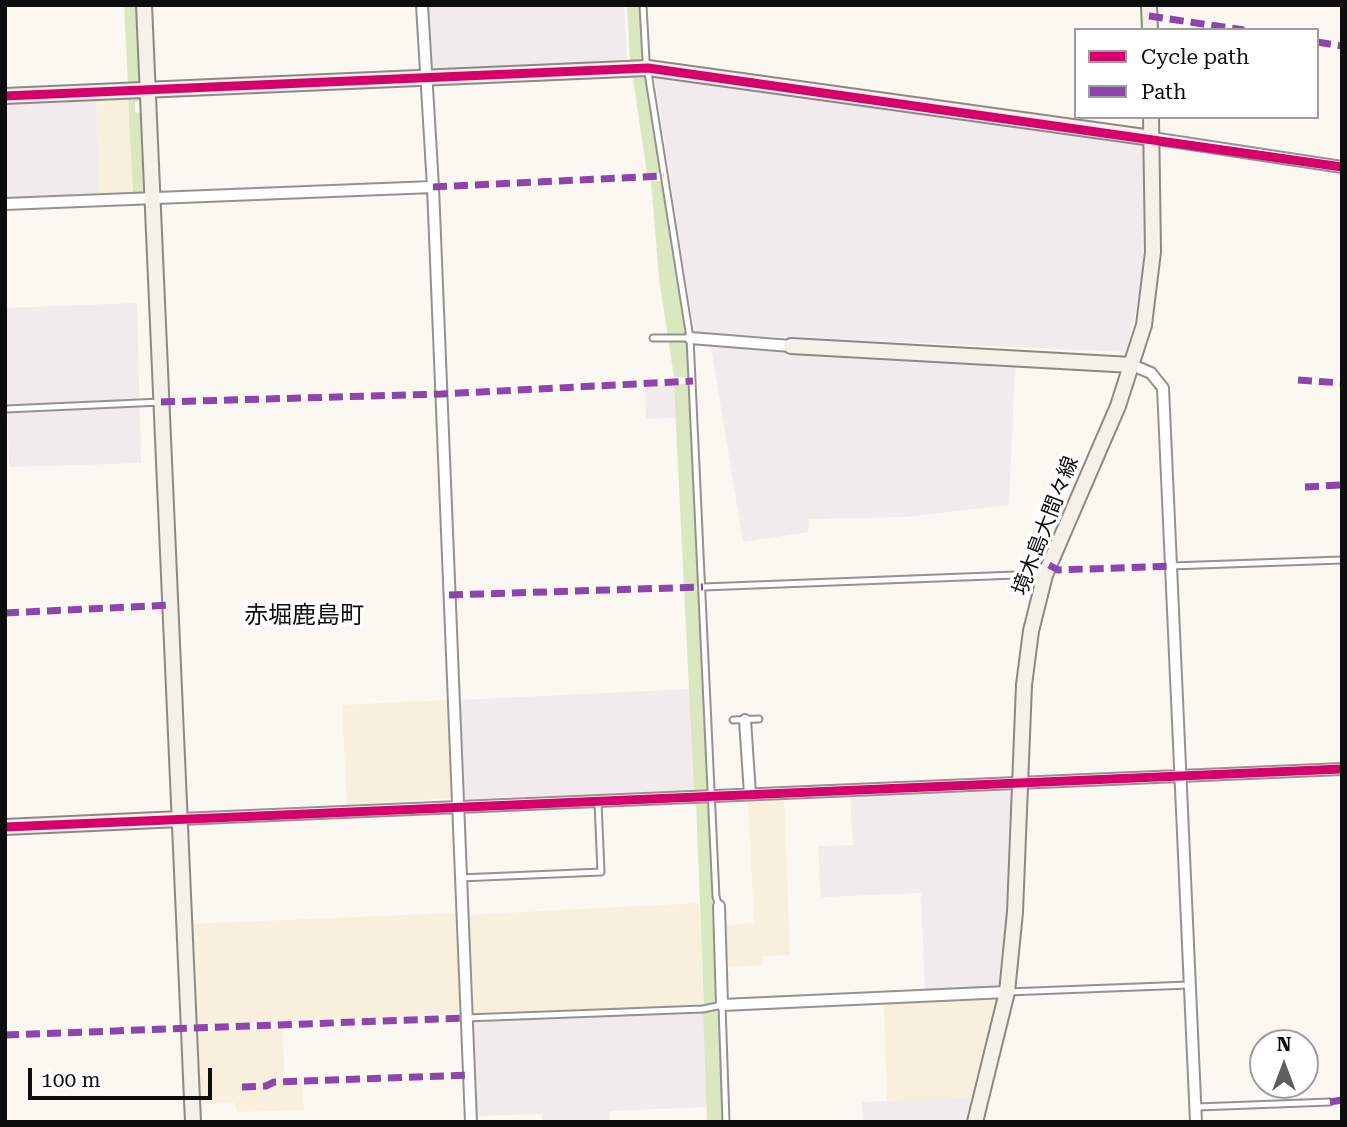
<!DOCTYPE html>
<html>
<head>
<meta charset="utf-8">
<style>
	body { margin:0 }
	#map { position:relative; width:1347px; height:1127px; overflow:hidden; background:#fbf7f1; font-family:"Roboto Serif",serif }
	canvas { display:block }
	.frame { position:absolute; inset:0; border:7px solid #0d0d0d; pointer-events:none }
	.legend { position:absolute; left:1074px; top:28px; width:245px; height:91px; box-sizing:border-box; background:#fff; border:2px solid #9e9e9e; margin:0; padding:9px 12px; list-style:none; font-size:21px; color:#0d0d0d }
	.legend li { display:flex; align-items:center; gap:14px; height:35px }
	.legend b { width:35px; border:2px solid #9e9e9e }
	.north { position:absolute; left:1249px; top:1029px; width:70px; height:70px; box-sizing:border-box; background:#fff; border:2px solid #9e9e9e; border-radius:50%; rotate:0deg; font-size:19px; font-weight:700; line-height:28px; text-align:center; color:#0d0d0d }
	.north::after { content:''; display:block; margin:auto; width:24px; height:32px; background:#605f5d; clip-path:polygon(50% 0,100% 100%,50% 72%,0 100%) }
	.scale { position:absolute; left:28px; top:1068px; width:184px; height:32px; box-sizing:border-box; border:4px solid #0d0d0d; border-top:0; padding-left:9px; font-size:21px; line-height:24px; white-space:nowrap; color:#0d0d0d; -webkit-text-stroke:5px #fff; paint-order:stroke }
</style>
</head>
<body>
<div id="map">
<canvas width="1347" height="1127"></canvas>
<div class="frame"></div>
<ul class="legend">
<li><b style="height:9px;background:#d6006c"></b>Cycle path</li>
<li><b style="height:9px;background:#8e44ad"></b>Path</li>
</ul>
<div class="north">N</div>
<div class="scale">100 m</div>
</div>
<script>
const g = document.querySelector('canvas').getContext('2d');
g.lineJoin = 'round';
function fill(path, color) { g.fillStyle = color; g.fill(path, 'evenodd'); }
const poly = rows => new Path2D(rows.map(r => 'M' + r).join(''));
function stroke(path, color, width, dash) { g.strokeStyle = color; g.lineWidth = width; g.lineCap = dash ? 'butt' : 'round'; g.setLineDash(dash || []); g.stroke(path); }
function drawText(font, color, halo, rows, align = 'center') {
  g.font = font + ' "Roboto Serif","Noto Sans JP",serif'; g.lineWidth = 7; g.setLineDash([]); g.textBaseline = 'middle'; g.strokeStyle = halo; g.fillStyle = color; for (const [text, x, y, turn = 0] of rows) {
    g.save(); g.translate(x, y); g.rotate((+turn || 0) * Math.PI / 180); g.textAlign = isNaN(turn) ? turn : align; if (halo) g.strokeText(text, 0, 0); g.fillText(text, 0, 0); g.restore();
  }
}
const industrial = poly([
	[428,5,624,5,627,62,430,72],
	[654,73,1146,144,1143,279,1126,352,696,333,690,308],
	[96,98,100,196,5,200,5,103],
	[137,303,141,463,9,467,5,308],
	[711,347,1015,365,1009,505,906,517,809,519,808,532,743,542],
	[674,384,676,418,646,419,645,386],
	[691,689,694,791,463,799,461,795,458,700],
	[1006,788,1011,793,1008,913,999,984,997,988,925,991,921,893,821,897,818,846,853,845,850,795],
	[703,1012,707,1107,610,1111,609,1122,542,1122,542,1114,476,1116,471,1020],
	[972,1097,966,1122,863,1122,862,1102]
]);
const farmland = poly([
	[128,97,133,195,100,196,96,98],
	[448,700,452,798,347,805,342,705],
	[784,798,790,955,763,956,763,965,724,967,724,923,729,926,754,922,748,800],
	[699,903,704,1006,471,1013,466,915],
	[456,913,462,1014,196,1025,191,924],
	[998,998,972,1097,887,1101,884,1002],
	[282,1028,285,1081,302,1081,304,1110,237,1112,235,1103,199,1104,198,1031]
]);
const forest = poly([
	[124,5,136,5,139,84,128,84],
	[627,5,639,5,642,62,630,62],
	[633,78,646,78,661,173,647,174],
	[128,97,138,98,140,101,135,102,135,112,140,113,143,190,140,194,133,195],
	[651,180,662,182,687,345,687,377,674,377,659,278],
	[674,384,688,384,690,387,698,580,696,589,699,594,708,790,694,791],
	[696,802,708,802,716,1002,704,1006],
	[718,1009,723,1122,707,1122,703,1012]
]);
const lane = poly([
	[643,5,646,60,690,338,716,897,719,906],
	[653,338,690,338],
	[6,409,161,402],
	[1171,566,1342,560],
	[703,587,1042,574],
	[733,720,759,719],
	[460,878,601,872,598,802],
	[1007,992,1189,985],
	[466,1018,703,1009,722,1005,726,1122],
	[1197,1107,1330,1102]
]);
const street = poly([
	[422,5,433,187,471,1122],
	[1152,138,1342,167],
	[5,204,433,187],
	[690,338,791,346],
	[1132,365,1151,373,1163,388,1196,1122],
	[745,720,750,794],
	[180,819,1342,769],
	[719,906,722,1005,1007,992]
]);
const secondary = poly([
	[144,5,193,1122],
	[1149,5,1150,30],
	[5,96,648,68,1152,138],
	[791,346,1132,365],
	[5,827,180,819],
	[975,1122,1007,992,1015,912,1024,685,1031,631,1045,575,1118,406,1144,325,1153,252,1151,117]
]);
const quiet = poly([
	[1149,16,1244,30],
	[1317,42,1342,46],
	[1302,118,1302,117],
	[433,187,664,176],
	[1298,380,1342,383],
	[161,402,441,394,693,381],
	[5,409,6,409],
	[1305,487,1342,485],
	[1049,565,1058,570,1171,566],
	[449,595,703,587],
	[5,613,171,605],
	[5,1035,466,1018],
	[242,1087,266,1086,274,1082,469,1075],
	[1330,1102,1342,1100]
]);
const cycleway = poly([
	[5,96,648,68,1342,167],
	[5,827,1342,769]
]);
const streetNames = [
	["境木島大間々線",1046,526,-69]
];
const quarterNames = [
	["赤堀鹿島町",304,616]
];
fill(industrial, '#f1ebee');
fill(farmland, '#f8f0dd');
fill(forest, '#dbe7bf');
stroke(lane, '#949290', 9);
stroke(street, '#949290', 14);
stroke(secondary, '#8b8986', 18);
stroke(lane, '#fefefd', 5);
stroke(street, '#fefefd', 10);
stroke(secondary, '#f5f1e8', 14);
stroke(quiet, '#8e44ad', 7, [14, 7]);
stroke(cycleway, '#d6006c', 9);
drawText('21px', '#0d0d0d', '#fff', streetNames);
drawText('24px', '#0d0d0d', '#fff', quarterNames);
</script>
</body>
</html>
